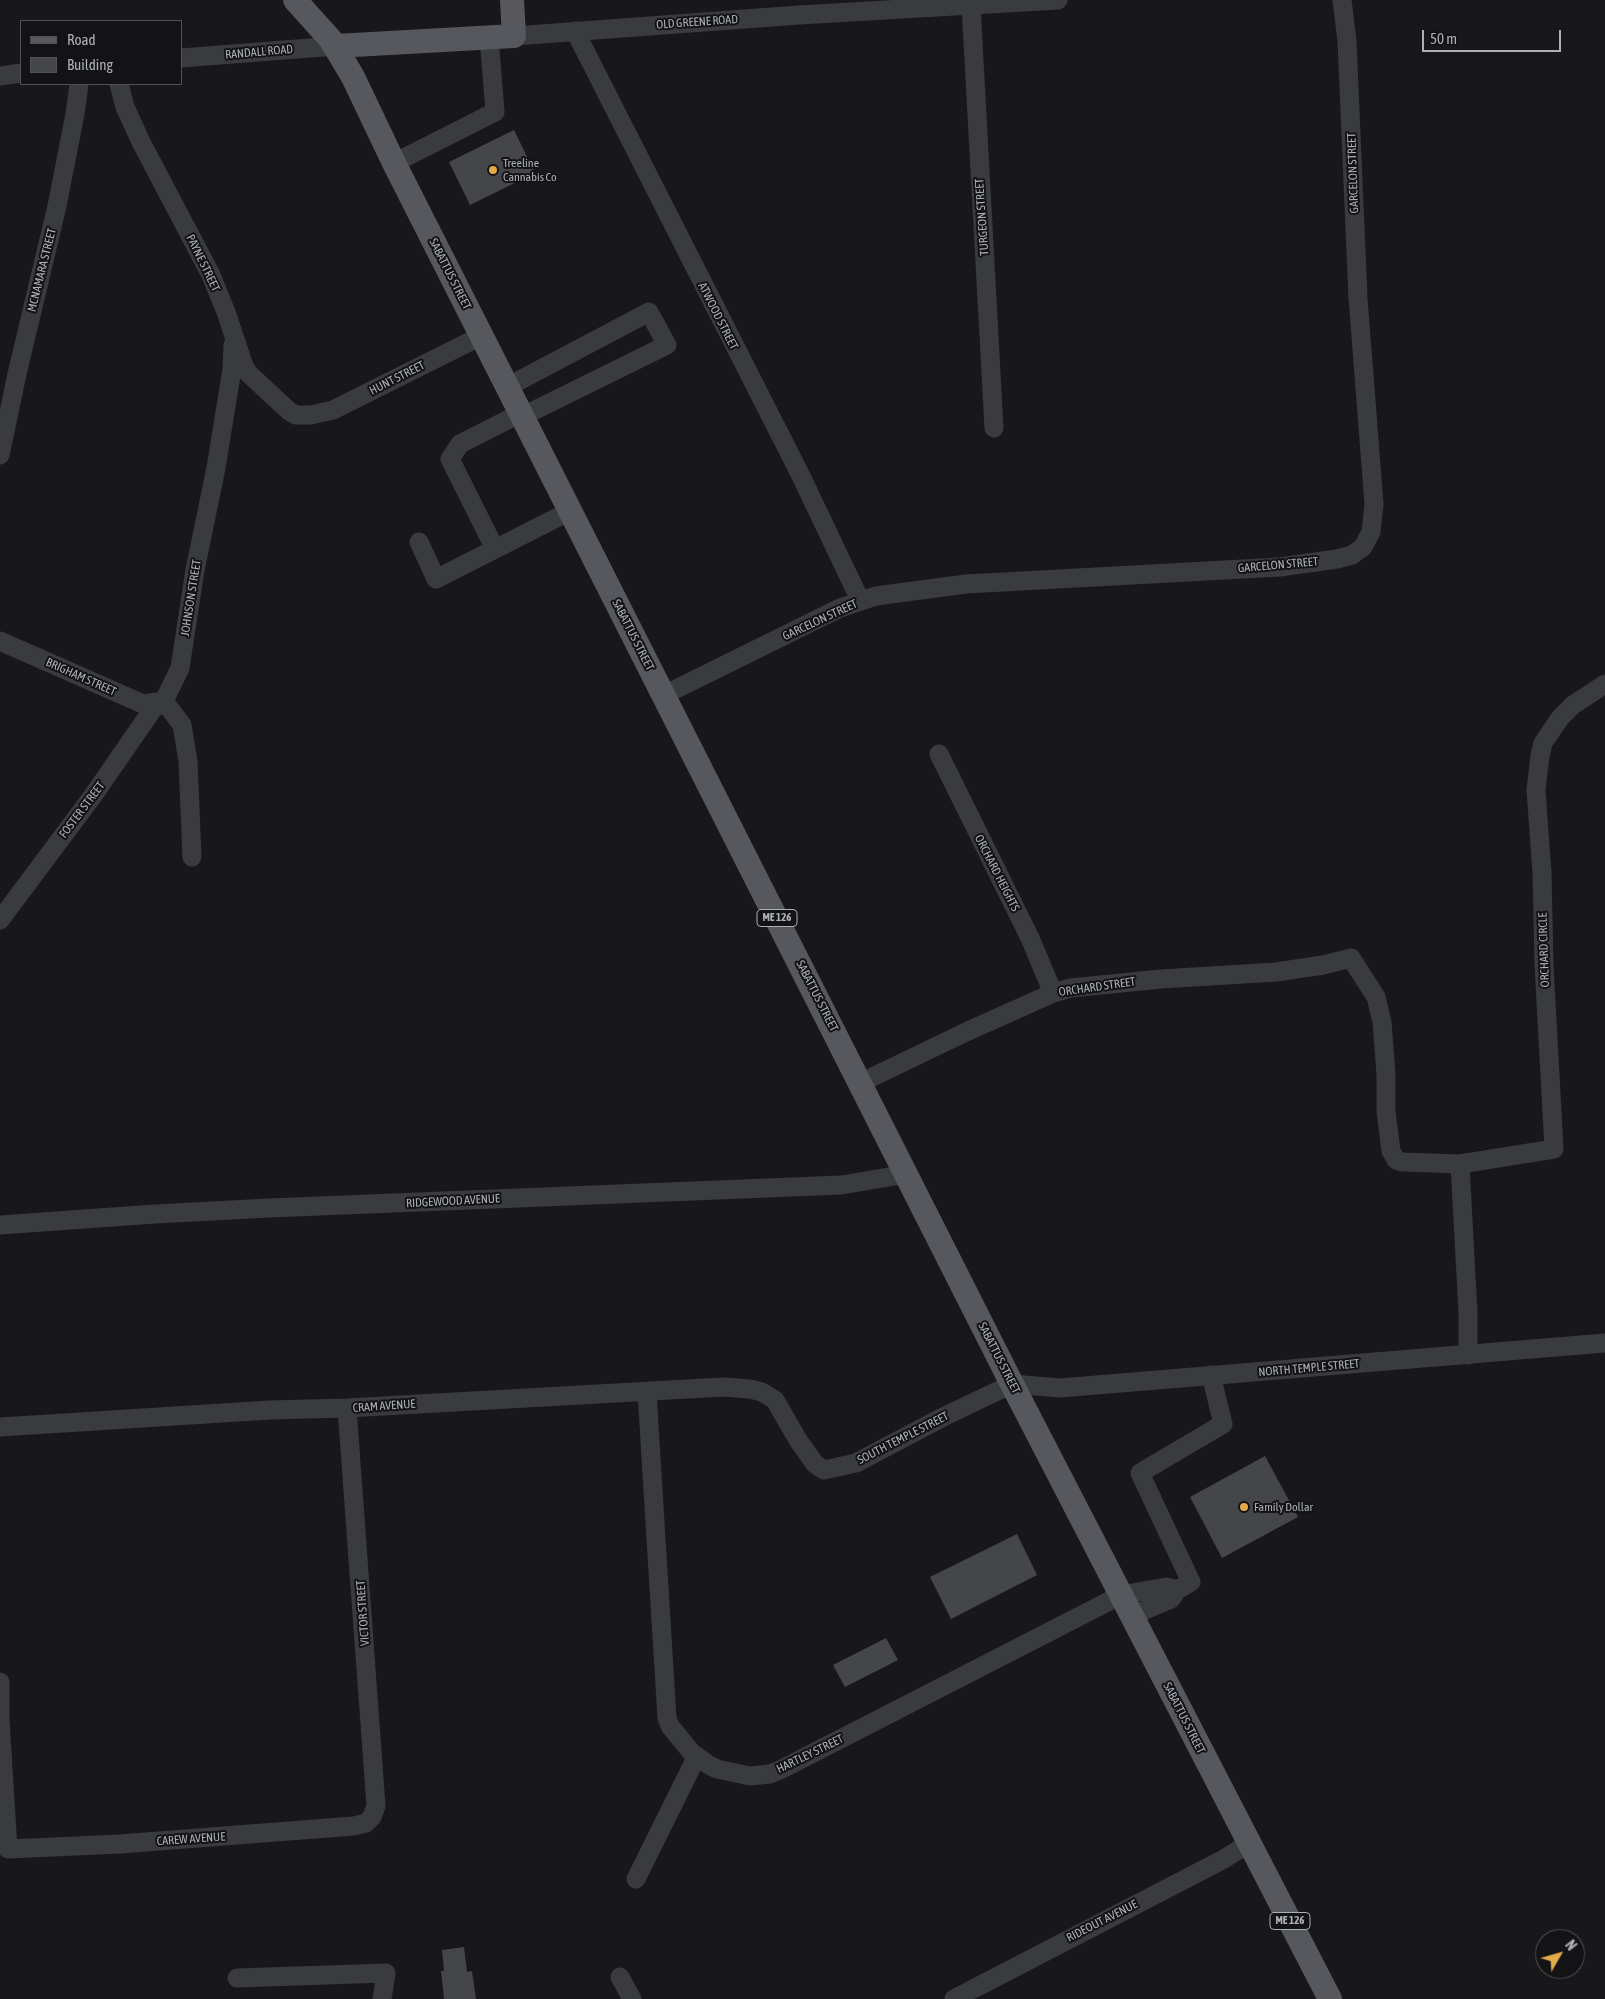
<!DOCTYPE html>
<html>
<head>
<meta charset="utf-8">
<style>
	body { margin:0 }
	#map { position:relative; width:1605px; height:1999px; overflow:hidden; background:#18181a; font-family:"Asap Condensed",sans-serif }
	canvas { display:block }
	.legend { position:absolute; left:20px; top:20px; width:162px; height:65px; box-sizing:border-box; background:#131315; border:1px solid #505257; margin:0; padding:6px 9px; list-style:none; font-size:15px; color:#acb0b9 }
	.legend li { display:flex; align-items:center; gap:10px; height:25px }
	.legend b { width:25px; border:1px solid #505257 }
	.north { position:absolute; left:1535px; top:1929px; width:50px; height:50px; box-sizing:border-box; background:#131315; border:1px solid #505257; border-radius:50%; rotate:52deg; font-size:14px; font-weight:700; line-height:20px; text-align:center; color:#acb0b9 }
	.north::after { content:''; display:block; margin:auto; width:18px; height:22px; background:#e2a948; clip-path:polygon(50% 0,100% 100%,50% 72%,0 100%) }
	.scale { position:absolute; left:1422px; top:30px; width:139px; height:22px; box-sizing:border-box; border:2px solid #acb0b9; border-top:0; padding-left:6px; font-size:15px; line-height:18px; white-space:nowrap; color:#acb0b9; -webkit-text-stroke:4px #131315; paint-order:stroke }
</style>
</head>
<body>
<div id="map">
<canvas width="1605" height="1999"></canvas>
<ul class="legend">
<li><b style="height:6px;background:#56585e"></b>Road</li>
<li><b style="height:14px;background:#45464a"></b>Building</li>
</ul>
<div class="north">N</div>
<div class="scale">50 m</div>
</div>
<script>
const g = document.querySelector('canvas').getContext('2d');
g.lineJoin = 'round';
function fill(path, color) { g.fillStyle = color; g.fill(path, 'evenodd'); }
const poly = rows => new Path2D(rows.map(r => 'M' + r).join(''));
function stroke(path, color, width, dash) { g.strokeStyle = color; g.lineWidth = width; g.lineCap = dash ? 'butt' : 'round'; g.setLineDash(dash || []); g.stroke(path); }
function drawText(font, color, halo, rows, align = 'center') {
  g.font = font + ' "Asap Condensed",sans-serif'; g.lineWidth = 4; g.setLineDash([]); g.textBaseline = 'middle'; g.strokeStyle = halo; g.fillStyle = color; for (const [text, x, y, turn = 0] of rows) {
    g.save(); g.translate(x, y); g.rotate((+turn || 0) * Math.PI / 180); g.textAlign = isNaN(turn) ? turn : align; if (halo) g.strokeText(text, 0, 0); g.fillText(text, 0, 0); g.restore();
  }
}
const building = poly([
	[514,130,535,173,470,205,449,162],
	[1265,1456,1298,1517,1222,1558,1190,1497],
	[1017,1534,1037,1575,951,1619,930,1577],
	[886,1638,898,1660,845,1687,833,1665],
	[464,1947,467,1972,472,1971,476,1999,444,1999,441,1971,444,1971,442,1950]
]);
const minor = poly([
	[971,5,994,428],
	[575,31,801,476,860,600],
	[514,36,799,15,1058,0],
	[181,58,336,46],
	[0,76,21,73],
	[119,84,125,107,141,142,211,275,226,312,244,366,248,373,289,411,296,415,311,415,333,410,481,336],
	[394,163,495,112,489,37],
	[507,387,649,312,667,345,523,416],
	[0,455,17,374,57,206,75,114,79,84],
	[419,542,436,579,570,511],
	[495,549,450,459,460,444,521,413],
	[0,641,143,704,164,701],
	[664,695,840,608,876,596,966,584,1280,567,1337,559,1352,555,1363,547,1371,532,1374,504,1358,298,1347,41,1342,0],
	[939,754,1030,938,1053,993],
	[192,857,188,761,182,725,164,701,180,668,195,570,216,468,232,369,233,345],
	[0,920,92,797,153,709,164,701],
	[860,1083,966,1032,1053,993,1071,988,1161,979,1276,972,1323,965,1351,958,1376,997,1382,1022,1386,1074,1386,1111,1391,1151,1396,1160,1402,1162,1460,1164,1554,1149,1544,965,1542,873,1536,790,1540,756,1543,743,1560,718,1573,705,1605,684],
	[1460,1164,1468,1313,1468,1355],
	[0,1225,155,1214,269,1208,842,1185,906,1174],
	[647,1392,667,1718,670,1726,692,1753,709,1765,717,1769,750,1776,770,1774,782,1769,1121,1595,1166,1587,1177,1590],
	[0,1427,270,1410,347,1408,723,1387,750,1389,762,1392,775,1400,798,1440,815,1464,824,1470,856,1463,943,1417,1012,1384,1060,1388,1605,1343],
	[1131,1616,1171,1599,1177,1590,1191,1582,1140,1473,1223,1424,1211,1375],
	[0,1682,0,1720,8,1849,120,1844,354,1826,366,1823,372,1817,376,1806,347,1408],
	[636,1879,697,1756],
	[620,1977,632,1999],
	[237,1978,386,1973,382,1999],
	[954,1999,1224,1859,1249,1843]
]);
const major = poly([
	[295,0,331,40,353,77,394,163,1012,1384,1330,1999],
	[336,46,514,36,512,0]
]);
const markers = [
	[493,170,5,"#e2a948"],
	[1244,1507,5,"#e2a948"]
];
const shields = [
	[777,918,40],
	[1290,1921,40]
];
const shieldNames = [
	["ME 126",777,918],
	["ME 126",1290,1921]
];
const streetNames = [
	["OLD GREENE ROAD",697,22,-4],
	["RANDALL ROAD",259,52,-5],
	["GARCELON STREET",1353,173,-92],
	["TURGEON STREET",982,217,-94],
	["PAYNE STREET",203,263,64],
	["MCNAMARA STREET",42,270,-76],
	["SABATTUS STREET",450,274,63],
	["ATWOOD STREET",718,316,63],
	["HUNT STREET",397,378,-27],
	["GARCELON STREET",1278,565,-5],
	["JOHNSON STREET",191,598,-81],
	["GARCELON STREET",820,620,-25],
	["SABATTUS STREET",633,635,63],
	["BRIGHAM STREET",81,677,24],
	["FOSTER STREET",82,810,-53],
	["ORCHARD HEIGHTS",997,873,63],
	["ORCHARD CIRCLE",1544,950,-92],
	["ORCHARD STREET",1097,987,-8],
	["SABATTUS STREET",817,996,63],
	["RIDGEWOOD AVENUE",453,1201,-3],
	["SABATTUS STREET",999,1358,63],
	["NORTH TEMPLE STREET",1309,1368,-5],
	["CRAM AVENUE",384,1406,-4],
	["SOUTH TEMPLE STREET",903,1438,-27],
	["VICTOR STREET",363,1613,-94],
	["SABATTUS STREET",1184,1718,63],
	["HARTLEY STREET",810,1754,-26],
	["CAREW AVENUE",191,1839,-4],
	["RIDEOUT AVENUE",1102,1921,-27]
];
const poiNames = [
	["Treeline",503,163],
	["Cannabis Co",503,177],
	["Family Dollar",1254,1507]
];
fill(building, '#45464a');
stroke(minor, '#3a3b3f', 19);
stroke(major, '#56585e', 24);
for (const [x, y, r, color] of markers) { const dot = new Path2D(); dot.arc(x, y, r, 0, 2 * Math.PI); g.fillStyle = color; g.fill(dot); stroke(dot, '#131315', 2); }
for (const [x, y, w] of shields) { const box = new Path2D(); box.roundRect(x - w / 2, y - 8.5, w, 17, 4); g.fillStyle = '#131315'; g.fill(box); stroke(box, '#acb0b9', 1); }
drawText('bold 11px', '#acb0b9', null, shieldNames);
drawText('12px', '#acb0b9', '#131315', streetNames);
drawText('12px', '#acb0b9', '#131315', poiNames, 'left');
</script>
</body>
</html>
